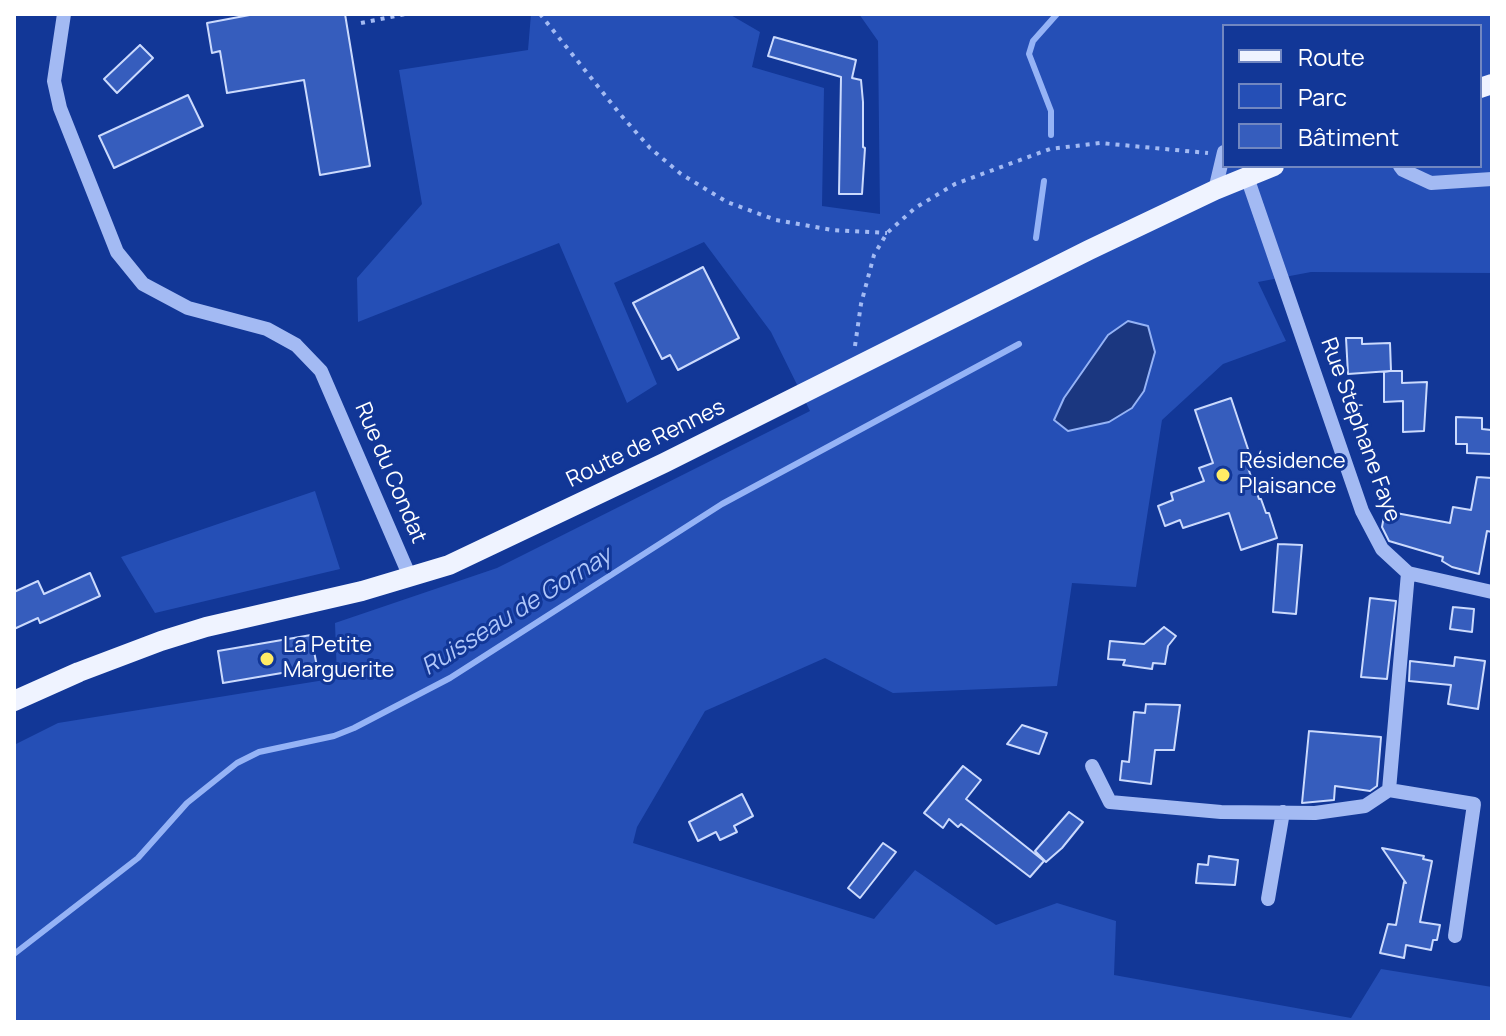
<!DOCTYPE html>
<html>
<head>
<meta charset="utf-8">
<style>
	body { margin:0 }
	#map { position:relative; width:1506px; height:1036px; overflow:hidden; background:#123797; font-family:Manrope,sans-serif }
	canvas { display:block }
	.frame { position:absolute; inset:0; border:16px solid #fff; pointer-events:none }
	.legend { position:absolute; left:1222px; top:24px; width:260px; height:144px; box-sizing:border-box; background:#123797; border:2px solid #7187c1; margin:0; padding:10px 14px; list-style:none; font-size:24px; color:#fff }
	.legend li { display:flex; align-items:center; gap:16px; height:40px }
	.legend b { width:40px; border:2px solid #7187c1 }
</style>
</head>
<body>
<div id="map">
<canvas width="1506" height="1036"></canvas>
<div class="frame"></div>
<ul class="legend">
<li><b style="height:10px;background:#eff3ff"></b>Route</li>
<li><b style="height:22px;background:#254fb6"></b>Parc</li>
<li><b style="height:22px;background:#365dbd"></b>Bâtiment</li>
</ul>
</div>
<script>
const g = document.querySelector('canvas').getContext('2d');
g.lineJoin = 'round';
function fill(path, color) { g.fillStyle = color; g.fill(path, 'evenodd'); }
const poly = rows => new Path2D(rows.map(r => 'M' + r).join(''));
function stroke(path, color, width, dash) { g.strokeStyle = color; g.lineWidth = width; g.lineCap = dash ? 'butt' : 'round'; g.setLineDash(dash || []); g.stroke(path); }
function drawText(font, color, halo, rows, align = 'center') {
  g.font = font + ' Manrope,sans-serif'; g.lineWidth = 6; g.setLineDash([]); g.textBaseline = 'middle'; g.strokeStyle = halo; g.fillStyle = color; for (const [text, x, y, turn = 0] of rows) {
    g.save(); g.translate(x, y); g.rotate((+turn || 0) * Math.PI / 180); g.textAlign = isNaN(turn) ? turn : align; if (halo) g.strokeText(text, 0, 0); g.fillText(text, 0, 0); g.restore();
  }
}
const green = poly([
	[531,14,729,14,760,32,752,67,824,88,822,206,880,214,878,41,859,14,1492,14,1492,273,1311,272,1258,282,1286,341,1223,364,1162,420,1136,587,1072,583,1057,686,893,693,825,658,705,711,637,827,633,843,874,919,915,870,996,925,1057,903,1116,921,1114,975,1351,1018,1381,969,1492,987,1492,1022,14,1022,14,745,58,723,337,678,335,623,497,568,810,411,771,332,704,242,614,283,657,384,627,403,559,243,358,322,357,278,422,204,399,70,528,50],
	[1224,26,1480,26,1480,166,1224,166],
	[1128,321,1148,326,1055,420,1064,398,1108,335],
	[315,491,340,569,155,613,121,557]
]);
const water = poly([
	[1128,321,1148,326,1155,352,1144,391,1132,408,1109,422,1068,431,1054,420,1064,398,1108,335,1128,321]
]);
const stream = poly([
	[1051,135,1051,111,1029,54,1033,41,1057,14],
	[1036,238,1044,181],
	[14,954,138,858,187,803,237,763,259,752,334,736,354,728,450,678,722,504,1019,344]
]);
const building = poly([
	[255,14,345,14,370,166,320,175,304,80,227,93,220,51,212,53,207,23,255,14],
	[774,37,856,60,852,78,861,80,863,102,863,147,865,148,862,194,839,194,841,77,768,56,774,37],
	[140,45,153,58,117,93,104,79,140,45],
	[188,95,203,126,114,168,99,136,188,95],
	[703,267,739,338,678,370,670,355,662,359,633,303,703,267],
	[1346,338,1362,338,1362,344,1390,343,1391,371,1402,371,1402,383,1427,382,1424,431,1403,432,1403,401,1384,402,1384,372,1390,371,1348,374,1346,338],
	[1231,398,1249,452,1246,452,1251,467,1248,468,1259,499,1261,499,1266,513,1269,513,1277,538,1241,550,1229,513,1183,528,1180,520,1165,526,1158,506,1173,500,1171,493,1204,481,1199,468,1213,463,1195,410,1231,398],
	[1456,417,1482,418,1482,429,1491,430,1491,454,1467,453,1467,444,1456,444,1456,417],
	[1477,477,1492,478,1492,532,1487,531,1479,574,1452,567,1442,561,1443,557,1389,541,1382,527,1385,511,1450,523,1453,507,1471,510,1477,477],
	[1278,544,1302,545,1296,614,1273,612,1278,544],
	[90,573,100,596,40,623,38,618,14,629,14,592,38,581,44,594,90,573],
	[1370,598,1396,601,1387,679,1361,677,1370,598],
	[1453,607,1474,609,1472,632,1450,629,1453,607],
	[1164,627,1176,636,1168,646,1165,664,1153,663,1152,669,1123,665,1125,660,1108,659,1110,641,1144,644,1164,627],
	[311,635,317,667,223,683,218,651,311,635],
	[1455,657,1485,661,1478,709,1448,704,1451,685,1409,681,1410,661,1454,666,1455,657],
	[1146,704,1180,705,1174,750,1155,750,1151,784,1120,780,1122,761,1129,762,1134,712,1145,713,1146,704],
	[1022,725,1047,733,1039,754,1007,744,1022,725],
	[1309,731,1381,737,1377,786,1370,791,1335,786,1334,800,1302,803,1309,731],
	[963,766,981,780,966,799,1044,861,1030,877,961,824,958,827,949,819,943,828,924,813,963,766],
	[742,794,753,816,734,826,737,832,720,840,716,832,698,841,689,822,742,794],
	[1069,812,1083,822,1062,848,1046,862,1035,851,1069,812],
	[883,843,896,852,860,898,848,888,883,843],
	[1382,848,1424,856,1423,859,1432,861,1420,922,1440,925,1437,940,1433,940,1431,950,1406,945,1404,958,1380,953,1388,924,1396,925,1404,882,1406,883,1382,848],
	[1209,856,1238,860,1235,885,1196,883,1198,864,1208,865,1209,856]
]);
const path = poly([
	[540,14,620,114,650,148,681,174,727,202,776,220,832,230,887,233],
	[361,23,405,14],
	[855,346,861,304,874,255,887,233,915,208,955,184,1050,149,1100,143,1208,153]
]);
const minor = poly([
	[64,14,54,81,60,108,117,252,143,284,188,308,267,329,296,345,321,371,410,577],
	[1400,166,1403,170,1431,183,1492,179],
	[1247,177,1362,511,1382,549,1408,573,1389,790,1474,804,1455,936],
	[1215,190,1224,152],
	[1408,573,1492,592],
	[1092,766,1110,802,1221,812,1315,813,1365,806,1389,790],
	[1268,899,1283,812]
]);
const major = poly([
	[1480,88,1492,84],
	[14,701,79,672,161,641,206,627,362,591,449,565,664,463,1089,250,1215,190,1274,166]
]);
const markers = [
	[1223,475,8,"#ffeb65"],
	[267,659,8,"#ffeb65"]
];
const streetNames = [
	["Rue Stéphane Faye",1360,430,70],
	["Route de Rennes",646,444,-26],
	["Rue du Condat",390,473,67]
];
const poiNames = [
	["Résidence",1239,462],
	["Plaisance",1239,487],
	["La Petite",283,646],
	["Marguerite",283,671]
];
const waterNames = [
	["Ruisseau de Gornay",517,612,-32]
];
fill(green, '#254fb6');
fill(water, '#1b3780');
stroke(water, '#95b3f6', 2);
stroke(stream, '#95b3f6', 6);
fill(building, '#365dbd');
stroke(building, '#cbdafd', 2);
stroke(path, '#a3baf3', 4, [4, 6]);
stroke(minor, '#a3baf3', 14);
stroke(major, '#eff3ff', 20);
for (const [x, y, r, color] of markers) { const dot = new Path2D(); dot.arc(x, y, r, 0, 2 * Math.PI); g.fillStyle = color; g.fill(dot); stroke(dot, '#123797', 3); }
drawText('22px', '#fff', '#123797', streetNames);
drawText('22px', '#fff', '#123797', poiNames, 'left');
drawText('italic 24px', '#afc6fa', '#123797', waterNames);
</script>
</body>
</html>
